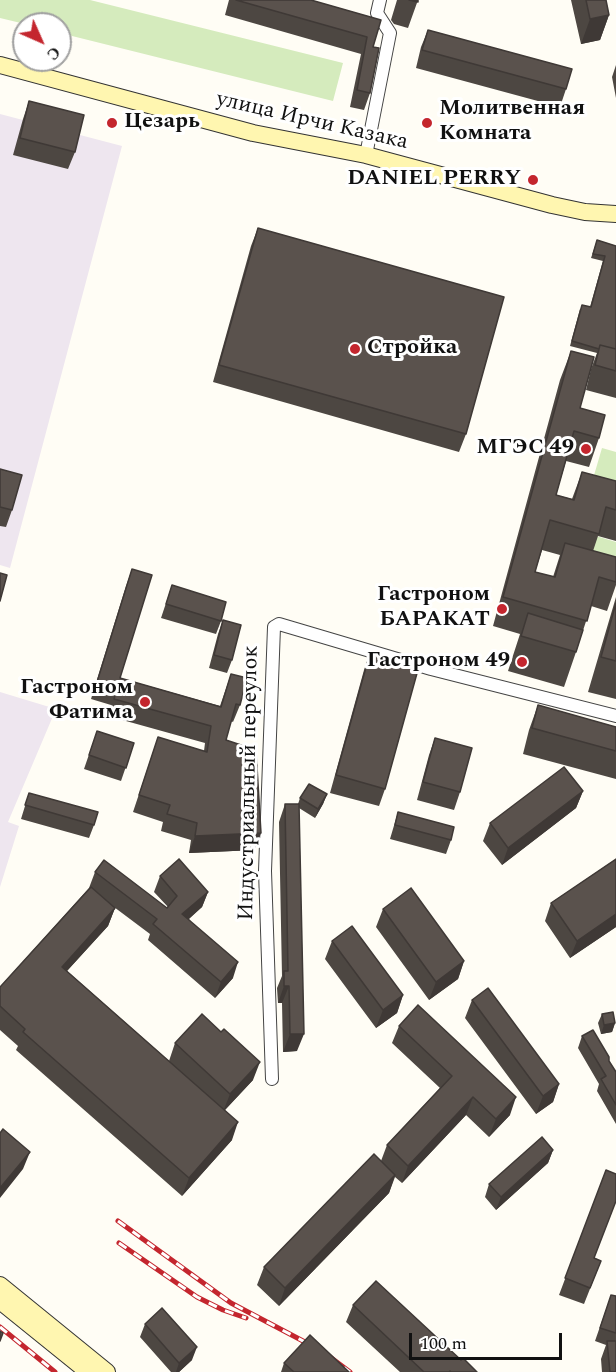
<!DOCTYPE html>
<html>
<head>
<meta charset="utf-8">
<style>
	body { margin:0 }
	#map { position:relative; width:616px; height:1372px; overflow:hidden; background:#fffdf5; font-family:Spectral,serif }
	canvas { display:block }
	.north { position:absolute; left:12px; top:12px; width:60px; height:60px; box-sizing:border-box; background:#fff; border:2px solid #a0a0a0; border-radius:50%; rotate:135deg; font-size:16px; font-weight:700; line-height:24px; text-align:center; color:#111 }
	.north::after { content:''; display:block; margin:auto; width:21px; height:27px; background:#c4262e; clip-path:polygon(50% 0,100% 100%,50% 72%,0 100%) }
	.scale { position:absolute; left:409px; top:1333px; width:153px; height:27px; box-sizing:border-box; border:3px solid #111; border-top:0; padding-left:8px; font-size:18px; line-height:21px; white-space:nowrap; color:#111; -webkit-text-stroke:4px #fff; paint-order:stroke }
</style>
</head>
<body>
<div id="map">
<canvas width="616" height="1372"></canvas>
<div class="north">С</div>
<div class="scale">100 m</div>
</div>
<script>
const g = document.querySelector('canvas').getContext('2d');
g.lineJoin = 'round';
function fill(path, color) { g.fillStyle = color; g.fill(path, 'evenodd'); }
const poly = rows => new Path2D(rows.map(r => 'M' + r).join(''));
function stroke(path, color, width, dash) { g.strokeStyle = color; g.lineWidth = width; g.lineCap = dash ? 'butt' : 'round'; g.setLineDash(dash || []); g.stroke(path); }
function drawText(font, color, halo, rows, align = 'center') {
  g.font = font + ' Spectral,serif'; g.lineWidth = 6; g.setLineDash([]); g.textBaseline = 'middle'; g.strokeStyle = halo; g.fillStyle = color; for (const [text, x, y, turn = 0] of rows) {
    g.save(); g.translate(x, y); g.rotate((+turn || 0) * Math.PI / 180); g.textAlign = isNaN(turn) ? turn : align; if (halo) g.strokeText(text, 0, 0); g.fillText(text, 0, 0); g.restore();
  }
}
const industrial = poly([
	[0,114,122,146,10,568,0,565],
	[0,692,56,709,8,822,19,826,0,887]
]);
const green = poly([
	[0,0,90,0,343,63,333,101,60,33,60,24,25,24,0,18],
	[602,448,616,452,616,496,590,489],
	[596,536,616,542,616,571,589,563]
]);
const minor = poly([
	[366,155,390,33,377,13,380,0],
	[272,1079,265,871,274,627,279,624,431,669,616,716]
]);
const secondary = poly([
	[0,65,253,133,366,155,552,205,585,212,616,214],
	[0,1285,107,1372],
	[0,1301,88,1372]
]);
const rail = poly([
	[118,1221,231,1303,322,1351,350,1372],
	[119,1243,197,1297,223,1310,246,1318],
	[0,1327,55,1372]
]);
const wall = poly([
	[229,0,311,0,381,20,373,47,370,93,364,110,350,107,361,54,225,15],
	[397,0,418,0,408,28,394,24,391,20],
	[571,0,606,0,609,15,600,40,581,44],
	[428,30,566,89,560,107,416,68,421,47],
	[616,65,616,98,612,77],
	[29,101,75,152,68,169,13,155,23,119],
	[258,228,466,434,459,452,213,382,251,246],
	[597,240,616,246,616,398,586,390,591,369,597,353,570,346,580,309,590,307,603,261,591,258],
	[571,351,580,408,599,438,589,467,566,461,556,495,572,499,582,472,616,481,616,541,598,536,593,551,616,557,616,585,607,611,591,606,576,652,564,687,508,671,520,634,493,626,560,380],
	[542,550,560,555,553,577,535,572],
	[0,469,12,510,6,527,0,526],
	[132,569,120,678,220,706,231,674,240,705,233,722,231,721,226,740,255,850,189,853,191,840,161,831,163,822,133,812,158,737,204,751,205,743,108,716,111,705,91,699,126,586],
	[172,585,221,621,216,634,161,618],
	[616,597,616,699,588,692],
	[223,620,232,660,227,673,209,668,218,634],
	[370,653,385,789,379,806,330,793,364,670],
	[538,705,616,727,616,779,523,754,529,730],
	[97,731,134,743,121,781,84,769],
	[435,738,460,792,454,810,417,800,429,755],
	[583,791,576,808,502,865,483,841,490,823],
	[29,793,94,825,89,838,21,819],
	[327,794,323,804,315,818,299,808,297,1051,283,1052,282,1003,278,1003,277,988,282,976,279,822,285,804,298,804,300,798],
	[398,812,451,840,446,854,390,839],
	[616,859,616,927,570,958,545,921,551,903],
	[95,872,167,908,168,907,154,892,160,876,208,892,202,907,189,919,233,978,215,998,148,940,150,934,106,901,115,908,108,926,67,971,169,1061,175,1043,253,1080,225,1110,232,1140,182,1196,16,1050,18,1046,0,1030,0,987,89,888],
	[383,909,464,961,458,979,429,1000,376,927],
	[332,941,403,995,397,1013,376,1028,325,959],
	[472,1000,559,1084,553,1102,536,1114,465,1018],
	[602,1014,615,1023,612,1032,601,1034,598,1023],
	[399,1026,510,1115,489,1137,466,1115,402,1183,395,1177,389,1193,279,1306,257,1285,264,1267,381,1161,387,1145,440,1088,392,1043],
	[582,1036,609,1061,616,1072,616,1124,597,1091,599,1084,578,1048],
	[553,1150,548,1163,496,1210,485,1197,489,1184],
	[606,1170,594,1258,601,1261,584,1304,559,1295],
	[611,1295,616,1296,616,1372,602,1372,601,1359,606,1345,595,1341],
	[353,1305,461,1360,477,1372,400,1372,346,1322],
	[145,1324,192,1360,179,1372,171,1372,140,1337],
	[284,1363,349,1372,281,1372]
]);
const shadedWall = poly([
	[609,15,600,40,581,44,590,19],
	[583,791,576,808,502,865,508,848],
	[327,794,323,804,315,818,318,809],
	[261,833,255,850,189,853,195,836],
	[208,892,202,907,177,929,182,914],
	[115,908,108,926,55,984,62,967],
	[616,914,616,927,570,958,577,941],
	[464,961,458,979,429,1000,436,982],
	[238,962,233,978,215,998,221,982],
	[284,986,289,986,282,1003,278,1003],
	[403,995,397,1013,376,1028,383,1010],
	[615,1023,612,1032,601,1034,604,1025],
	[290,1034,304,1034,297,1051,283,1052],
	[260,1062,253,1080,223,1112,230,1094],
	[559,1084,553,1102,536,1114,543,1096],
	[473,1097,466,1115,402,1183,408,1166],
	[516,1097,510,1115,489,1137,496,1119],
	[238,1122,232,1140,182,1196,189,1178],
	[553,1150,548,1163,496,1210,501,1197],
	[30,1152,23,1169,0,1198,0,1188],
	[395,1175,389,1193,279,1306,285,1288],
	[197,1347,192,1360,179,1372,176,1372,179,1363]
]);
const building = poly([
	[236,0,311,0,381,20,373,47,379,48,370,93,357,90,367,37,236,0],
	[409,0,418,0,418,2,409,0],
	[586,0,606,0,609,15,590,19,586,0],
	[428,30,572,69,566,89,422,50,428,30],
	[29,101,84,115,75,152,20,138,29,101],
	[258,228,504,297,466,434,219,365,258,228],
	[597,240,616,246,616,349,600,345,599,349,572,341,582,305,591,307,605,256,593,254,597,240],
	[600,345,616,349,616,371,595,365,600,345],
	[571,351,594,357,580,408,605,415,599,438,574,431,556,495,574,500,582,472,616,481,616,510,606,507,599,534,550,520,535,572,555,577,565,543,616,557,616,582,599,577,587,621,503,597,571,351],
	[0,469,22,475,12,510,0,507,0,469],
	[132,569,152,575,120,678,221,707,231,674,247,678,240,705,236,704,226,740,256,750,261,833,195,836,197,823,167,814,170,805,139,795,158,737,207,752,211,726,114,699,117,688,97,682,132,569],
	[0,573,7,575,0,601,0,573],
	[172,585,226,602,221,621,166,604,172,585],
	[616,603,616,661,601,657,616,603],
	[528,613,583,630,576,652,521,636,528,613],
	[223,620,241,625,232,660,214,655,223,620],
	[370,653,419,666,385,789,336,775,370,653],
	[538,705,616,727,616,751,532,728,538,705],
	[97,731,134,743,126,768,89,755,97,731],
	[435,738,472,748,460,792,423,782,435,738],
	[564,767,583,791,508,848,490,823,564,767],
	[309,784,327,794,318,809,300,798,309,784],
	[29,793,98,812,94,825,25,805,29,793],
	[285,804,299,804,304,1034,290,1034,289,986,284,986,284,971,288,971,285,804],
	[398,812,454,827,451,840,395,825,398,812],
	[179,859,208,892,182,914,238,962,221,982,153,924,157,919,95,872,104,860,167,908,177,896,160,876,179,859],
	[616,859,616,914,577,941,551,903,616,859],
	[91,887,115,908,62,967,238,1122,189,1178,23,1032,25,1029,0,1006,0,987,91,887],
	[411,888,464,961,436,982,383,909,411,888],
	[352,926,403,995,383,1010,332,941,352,926],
	[488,988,559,1084,543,1096,472,1000,488,988],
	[418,1005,516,1097,496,1119,473,1097,408,1166,387,1145,452,1076,399,1026,418,1005],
	[613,1012,615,1023,604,1025,602,1014,613,1012],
	[202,1014,221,1032,224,1029,260,1062,230,1094,175,1043,202,1014],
	[593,1030,609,1057,609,1061,616,1072,616,1105,601,1079,606,1076,582,1036,593,1030],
	[3,1129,30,1152,0,1188,0,1133,3,1129],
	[542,1137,553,1150,501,1197,489,1184,542,1137],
	[374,1154,395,1175,285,1288,264,1267,374,1154],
	[606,1170,616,1174,616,1201,594,1258,601,1261,590,1288,565,1278,606,1170],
	[376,1281,461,1360,463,1358,477,1372,451,1372,450,1371,449,1372,424,1372,353,1305,376,1281],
	[611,1295,616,1296,616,1333,600,1328,611,1295],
	[162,1308,197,1347,179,1363,145,1324,162,1308],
	[0,1331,3,1333,0,1341,0,1331],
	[310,1335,349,1372,294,1372,284,1363,310,1335],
	[607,1341,616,1341,616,1372,610,1372,607,1341]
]);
const markers = [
	[112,123,6,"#c4262e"],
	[427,123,6,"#c4262e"],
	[533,180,6,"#c4262e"],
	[355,349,6,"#c4262e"],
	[586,449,6,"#c4262e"],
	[502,609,6,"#c4262e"],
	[522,662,6,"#c4262e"],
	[145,702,6,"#c4262e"]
];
const poiNames = [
	["Молитвенная",439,110,"left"],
	["Комната",439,135,"left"],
	["Цезарь",124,123,"left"],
	["DANIEL PERRY",521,180],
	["Стройка",367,349,"left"],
	["МГЭС 49",574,449],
	["Гастроном",490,596],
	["БАРАКАТ",490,621],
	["Гастроном 49",510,662],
	["Гастроном",133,689],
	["Фатима",133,714]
];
const streetNames = [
	["улица Ирчи Казака",312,122,13],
	["Индустриальный переулок",250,783,-89]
];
fill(industrial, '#eee6ef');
fill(green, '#d5ebbd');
stroke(minor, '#444', 14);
stroke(secondary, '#333', 18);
stroke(minor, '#fff', 12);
stroke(secondary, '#fff6b0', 16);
stroke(rail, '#c4262e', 5);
stroke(rail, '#fff', 3, [9]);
fill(wall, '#4d4742');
fill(shadedWall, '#3f3936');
fill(building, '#5a524d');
stroke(building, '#3f3936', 1.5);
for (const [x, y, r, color] of markers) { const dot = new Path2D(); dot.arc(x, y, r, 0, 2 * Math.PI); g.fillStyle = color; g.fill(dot); stroke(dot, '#fff', 2); }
drawText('bold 22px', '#111', '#fff', poiNames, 'right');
drawText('22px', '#111', '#fff', streetNames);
</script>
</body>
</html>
